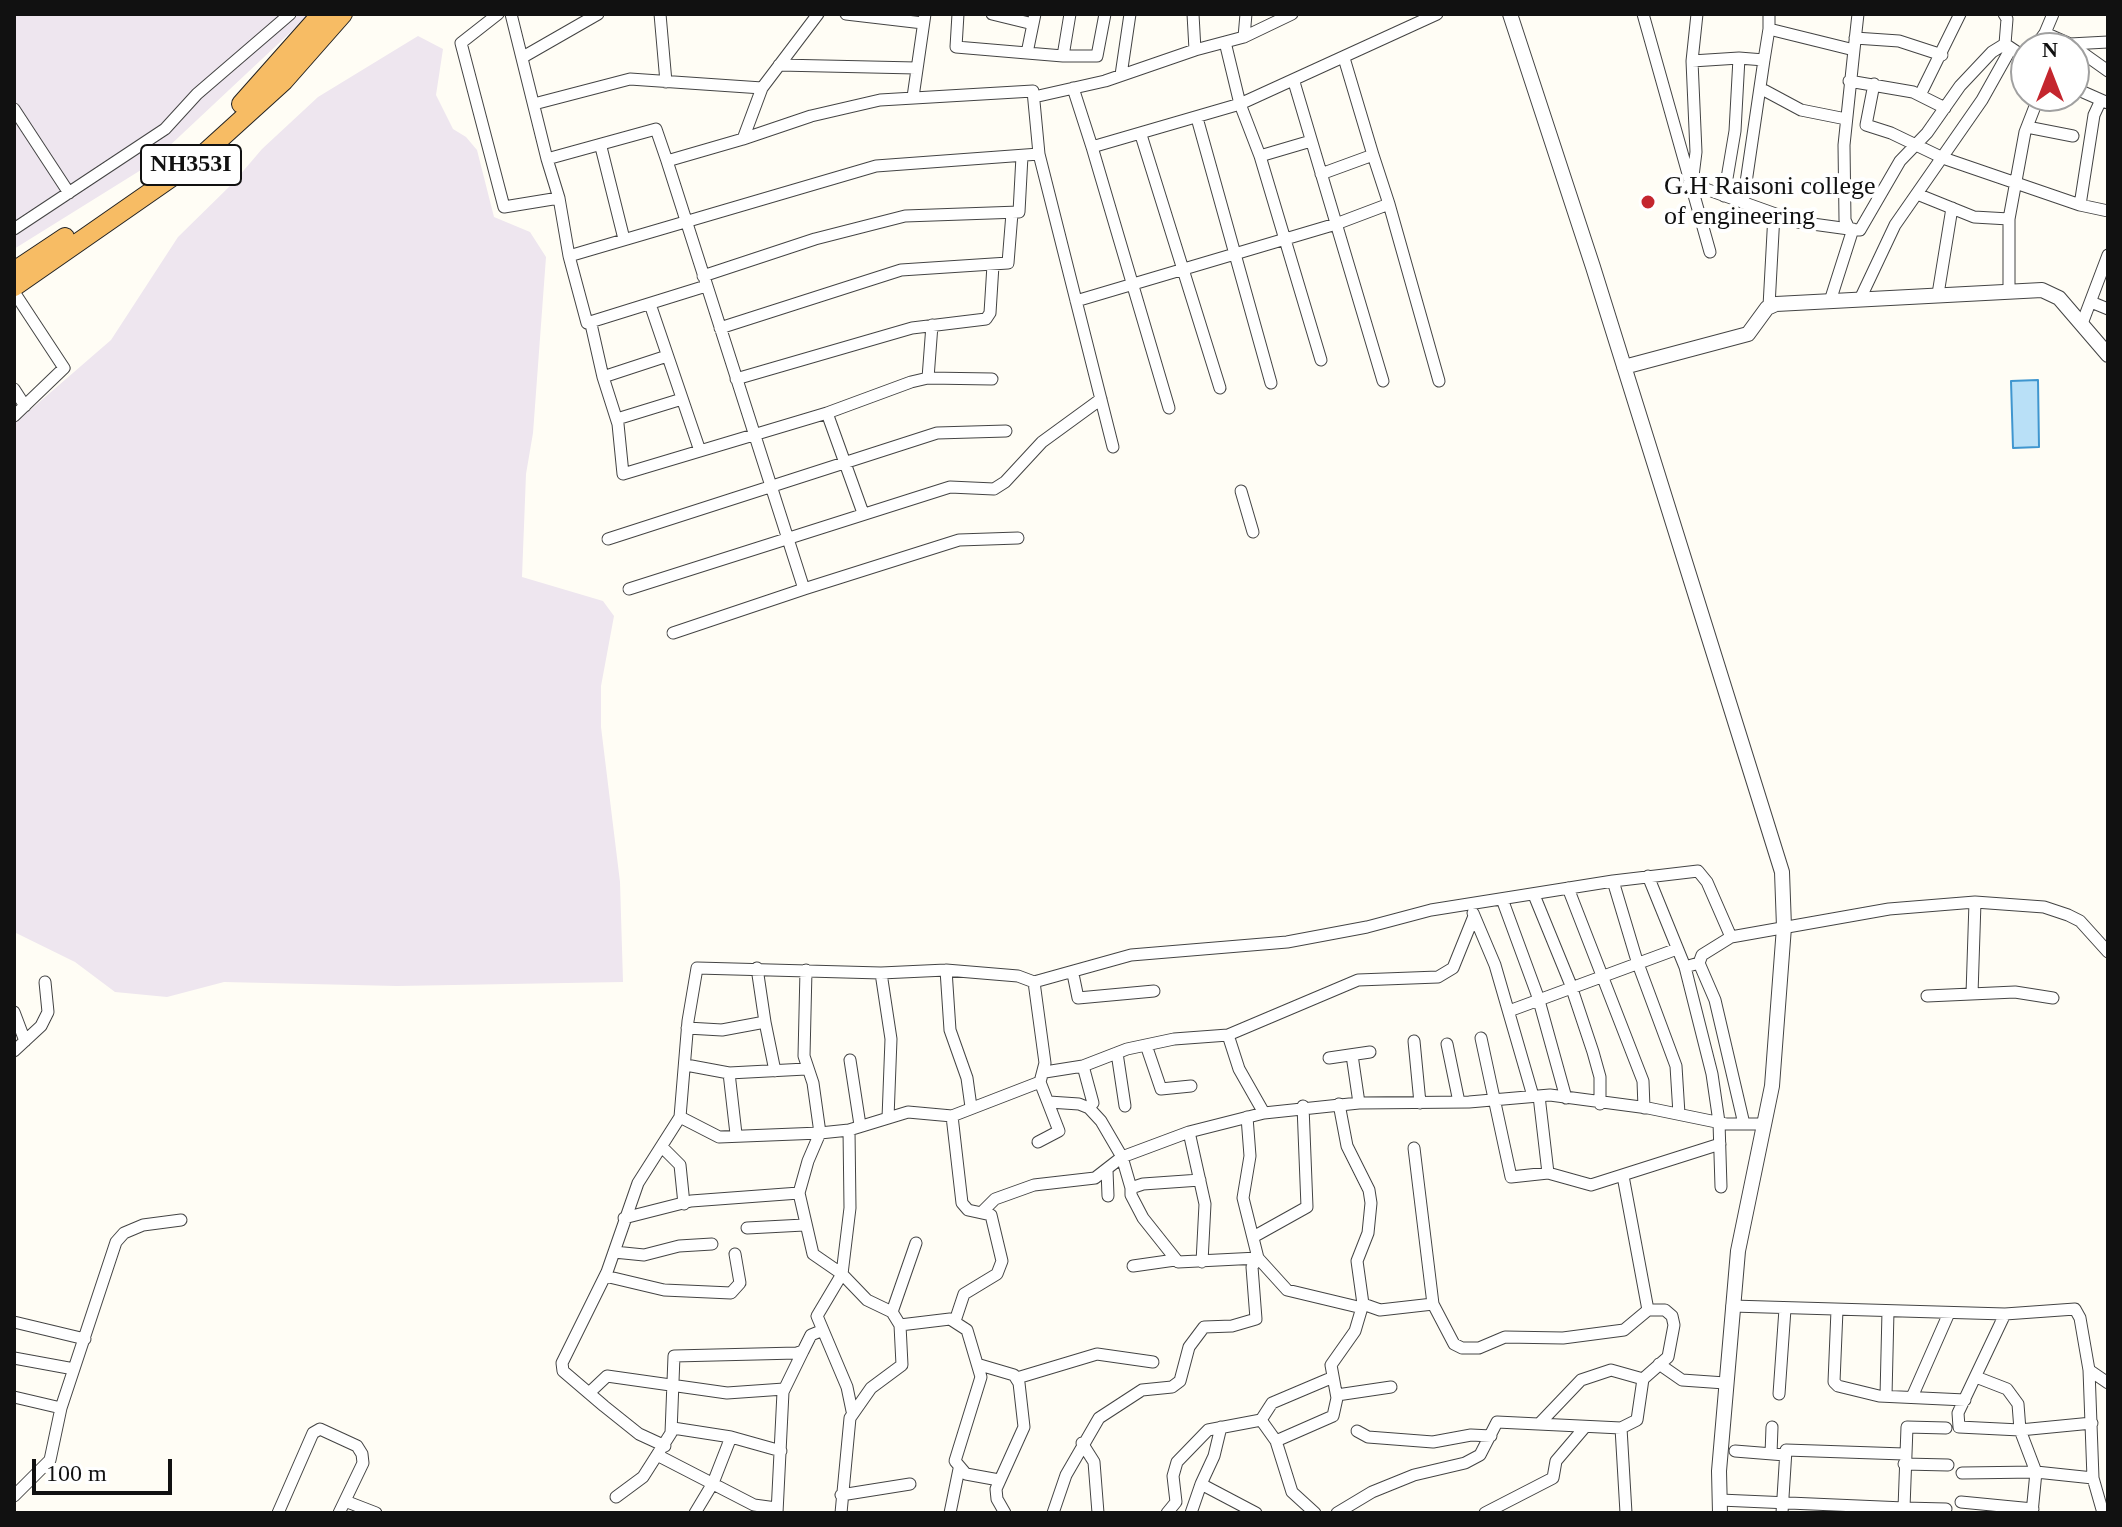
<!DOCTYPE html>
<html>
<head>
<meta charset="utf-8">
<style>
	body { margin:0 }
	#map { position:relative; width:2122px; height:1527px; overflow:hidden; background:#fffdf5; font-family:"Times New Roman",serif }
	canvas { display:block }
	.frame { position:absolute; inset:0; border:16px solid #111; pointer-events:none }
	.north { position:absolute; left:2010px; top:32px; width:80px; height:80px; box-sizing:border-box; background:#fff; border:2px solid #a0a0a0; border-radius:50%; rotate:0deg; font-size:22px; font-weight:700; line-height:32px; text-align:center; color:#111 }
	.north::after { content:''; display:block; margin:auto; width:28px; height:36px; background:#c4262e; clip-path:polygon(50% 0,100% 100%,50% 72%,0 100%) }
	.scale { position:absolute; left:32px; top:1459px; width:140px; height:36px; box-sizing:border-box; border:4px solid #111; border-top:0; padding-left:10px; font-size:24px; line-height:28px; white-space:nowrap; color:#111; -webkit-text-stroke:6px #fff; paint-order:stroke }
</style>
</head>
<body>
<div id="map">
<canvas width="2122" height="1527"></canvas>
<div class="frame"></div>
<div class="north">N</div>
<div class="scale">100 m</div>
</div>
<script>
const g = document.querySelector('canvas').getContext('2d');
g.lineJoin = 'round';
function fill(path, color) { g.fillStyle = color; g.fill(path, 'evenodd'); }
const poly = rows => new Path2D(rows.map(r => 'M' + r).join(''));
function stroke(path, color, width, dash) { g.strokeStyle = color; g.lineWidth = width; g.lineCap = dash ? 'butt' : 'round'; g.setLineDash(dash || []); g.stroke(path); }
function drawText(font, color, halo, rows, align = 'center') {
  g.font = font + ' "Times New Roman",serif'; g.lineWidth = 8; g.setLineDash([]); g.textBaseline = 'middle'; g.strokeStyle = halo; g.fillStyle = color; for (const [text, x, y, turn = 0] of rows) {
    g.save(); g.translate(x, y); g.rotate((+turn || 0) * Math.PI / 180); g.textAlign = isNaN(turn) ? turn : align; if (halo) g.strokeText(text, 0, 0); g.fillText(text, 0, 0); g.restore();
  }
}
const industrial = poly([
	[14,14,310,14,149,165,14,249],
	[418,36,443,49,436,95,453,129,466,137,477,150,494,217,530,232,546,257,533,433,526,474,522,577,603,601,614,616,601,686,601,727,620,882,623,982,397,986,224,982,167,997,115,992,75,962,14,932,14,424,111,340,178,237,233,183,262,149,318,97]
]);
const water = poly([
	[2038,380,2039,447,2013,448,2011,381,2038,380]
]);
const minor = poly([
	[498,14,461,43,504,207,559,198,547,159],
	[511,14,547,159,656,129,667,161],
	[660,14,666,82],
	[818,14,762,88,743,139,667,161,804,589,959,540,1018,538],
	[846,14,923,23],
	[958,14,956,47,1027,53,1035,14],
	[992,14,1033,24],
	[1070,14,1063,56,1097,56,1105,14],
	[1643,14,1710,252],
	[1697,14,1692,61,1739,58,1735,131,1724,196],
	[1769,14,1769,29],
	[2004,14,2007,19,2005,44],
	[2053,14,2045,33,2070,44,2108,42],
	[1244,37,1292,14],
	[1855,38,1899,41,1942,55],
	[1225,42,1240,104,1260,156,1321,360],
	[2070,44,2108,71],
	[2034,48,2045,33],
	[1195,50,1244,37,1246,14],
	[1854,50,1844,145,1845,220,1849,229,1860,230,1900,161,1927,133,1960,86,1992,52,2005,44,2026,58],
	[1027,53,1063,56],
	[523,57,598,14],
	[1344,58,1373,155],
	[1739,58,1764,60,1769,29,1854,50,1858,14],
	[779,65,916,68],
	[1121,75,1130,14],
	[1849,81,1913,92,1945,108],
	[1294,82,1383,381],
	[1874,84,1866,125,1891,133,1943,158,2080,205,2108,211],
	[1073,88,1092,147,1240,104,1437,14],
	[1760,88,1801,110,1846,119],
	[2074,88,2108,103],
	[1920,95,1960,14],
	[913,97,925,14],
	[1034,97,1105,81,1195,50,1193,14],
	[534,104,630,79,762,88],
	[14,109,69,193],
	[1197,118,1271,383],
	[2027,127,2073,136],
	[1141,135,1220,388],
	[601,147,624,239],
	[1092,147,1169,408],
	[1039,154,1113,447],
	[1260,156,1311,141],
	[1321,174,1373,155,1389,204],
	[1689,183,1798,222,1849,229],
	[1692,184,1696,152,1692,61],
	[1917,194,1974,217,2009,219],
	[559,198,569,256,876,166,1039,154,1033,91,880,100,811,116,743,139],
	[1743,203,1764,60],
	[2080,205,2094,115,2101,100],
	[14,229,165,129,197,94,290,14],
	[569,256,587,323,706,286],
	[703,276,815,239,905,216,1019,212,1022,156],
	[2009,291,2009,219,2025,132,2039,96],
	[14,292,64,368,14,416],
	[1938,294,1952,208],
	[1861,297,1895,225,1982,100,2010,50],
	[1831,298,1853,229],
	[1076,301,1336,224,1389,204,1439,381],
	[2091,302,2108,309],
	[650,304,699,448],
	[1769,306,1774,214],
	[2083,321,2108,255],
	[591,324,603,377,618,424,623,474,827,413,911,382,928,378,992,379],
	[720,328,901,270,1008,263,1012,213],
	[603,377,667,356],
	[928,378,932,325],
	[736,379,912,328,986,319,990,313,993,265],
	[14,389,25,406],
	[827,413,863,513],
	[617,419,682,399],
	[1241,491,1253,532],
	[608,539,937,433,1006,431],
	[629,589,950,487,994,489,1005,482,1042,442,1101,399],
	[673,633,804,589],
	[1648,876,1685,967,1712,1074,1719,1122,1721,1187],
	[1613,881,1637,961,1676,1066,1679,1114],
	[1568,888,1643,1081,1644,1108],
	[1534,895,1570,983,1593,1052,1600,1077,1600,1104],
	[1502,899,1538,997,1566,1098],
	[1473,913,1495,965,1533,1096],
	[1699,963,1702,955,1731,937],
	[1685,967,1699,963,1715,1000,1744,1124],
	[946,970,950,1030,967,1078,971,1107],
	[881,973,891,1039,888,1118],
	[1073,974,1078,998,1154,991],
	[1972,994,1975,902],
	[1927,996,2015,992,2053,998],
	[1509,1011,1677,949],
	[14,1012,25,1041],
	[765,1022,775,1071],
	[687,1028,722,1030,765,1022,757,968],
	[1228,1035,1239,1069,1264,1113],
	[1481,1038,1511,1177,1548,1173,1591,1185,1720,1144],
	[1414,1041,1420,1103],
	[1447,1044,1459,1102],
	[1146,1045,1161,1089,1191,1086],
	[14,1051,41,1026,48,1012,45,982],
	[1117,1053,1125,1106],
	[1352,1055,1359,1103],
	[1329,1058,1370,1052],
	[850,1060,860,1125],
	[686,1065,729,1073,806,1069],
	[1083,1066,1093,1103],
	[1045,1072,1083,1066,1127,1049,1174,1039,1228,1035,1358,980,1438,977,1453,968,1474,916],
	[729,1073,736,1134],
	[1539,1096,1548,1173],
	[1049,1102,1079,1104,1089,1108,1101,1121,1122,1157,1189,1132,1264,1113,1359,1103,1469,1102,1550,1095,1648,1108,1726,1124,1764,1124],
	[952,1116,962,1203,968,1210,991,1215,1002,1261,997,1274,964,1294,955,1321],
	[680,1117,719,1137,820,1133,813,1083,804,1056,806,970],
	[1247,1117,1250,1156,1243,1198,1258,1258,1287,1290,1358,1307,1363,1304,1357,1261,1368,1233,1371,1203,1369,1190,1347,1146,1339,1104],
	[849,1130,850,1208,842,1274,817,1316,847,1387,852,1411],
	[1189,1132,1205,1204,1202,1262],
	[1038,1142,1059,1131,1040,1082],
	[662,1147,680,1165,684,1204],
	[1107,1170,1108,1196],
	[1200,1180,1143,1184,1131,1188,1131,1195,1143,1218,1178,1262,1258,1258],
	[983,1211,995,1199,1034,1185,1095,1178,1122,1157,1131,1188],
	[624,1218,691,1201,799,1193],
	[747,1228,804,1225],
	[1255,1236,1307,1207,1303,1106],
	[614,1252,644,1255,679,1246,712,1244],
	[1133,1266,1175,1260],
	[605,1276,664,1290,731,1293,740,1283,735,1254],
	[1433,1304,1454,1344,1462,1348,1479,1348,1505,1337,1563,1338,1624,1330,1648,1310],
	[1732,1306,2005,1314,2075,1309,2080,1318,2089,1370,2093,1478],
	[1837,1310,1834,1382,1838,1386,1879,1396,1965,1400],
	[892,1312,916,1243],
	[2005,1314,1958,1413,1959,1427,2020,1430,2092,1423],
	[14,1322,85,1339],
	[900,1325,950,1319,967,1330,981,1377,955,1461,966,1474,999,1480],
	[14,1358,74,1369],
	[1659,1364,1682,1380,1725,1383],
	[980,1365,1014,1375,1019,1383,1024,1427,996,1489,997,1499,1005,1513],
	[2089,1370,2108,1383],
	[1976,1377,2007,1389,2018,1404,2020,1430,2036,1472,2032,1513],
	[1017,1378,1097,1354,1153,1362],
	[589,1393,607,1376,727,1393,784,1389],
	[1779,1394,1785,1309],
	[1337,1395,1391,1387],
	[1886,1396,1888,1311],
	[14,1397,61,1408],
	[1912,1397,1949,1313],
	[1261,1420,1272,1403,1331,1378],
	[1539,1424,1581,1380,1611,1370,1643,1379],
	[1221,1427,1214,1456,1201,1484,1256,1513],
	[673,1428,731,1437,781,1451],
	[1621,1428,1626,1513],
	[1357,1431,1368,1437,1433,1442,1471,1435,1491,1436],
	[1276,1441,1292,1492,1315,1513],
	[1082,1443,1094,1462,1098,1513],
	[665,1446,639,1434,604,1406,563,1371,562,1363,607,1272,638,1183,680,1117,688,1021,697,968,881,973,946,970,1018,976,1034,982,1131,955,1287,942,1367,927,1431,910,1613,881,1698,871,1707,882,1731,937,1889,909,1975,902,2044,907,2068,915,2080,921,2108,952],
	[1735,1451,1785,1455],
	[1771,1454,1772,1427],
	[659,1456,754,1505,776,1508],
	[1904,1464,1948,1465],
	[1962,1473,2036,1472,2093,1478,2103,1513],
	[841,1495,910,1484],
	[14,1496,50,1460,61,1408,116,1242,124,1233,143,1225,181,1220],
	[616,1497,643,1477,671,1433,674,1356,797,1353,803,1351,811,1335,823,1330],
	[1720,1500,1904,1508,1907,1427,1946,1428],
	[345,1501,376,1513],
	[1961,1502,2033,1509],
	[1904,1512,1904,1508,1946,1509],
	[278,1513,313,1433,320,1429,357,1446,362,1454,363,1463,339,1513],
	[695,1513,713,1483,731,1437],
	[777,1513,783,1392,803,1351],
	[841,1513,850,1418,871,1388,902,1365,900,1325,892,1312,867,1300,842,1274,813,1254,799,1193,808,1161,820,1133,849,1130,908,1112,952,1116,1040,1082,1045,1063,1034,982],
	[950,1513,959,1469],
	[1053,1513,1066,1475,1099,1418,1142,1390,1172,1387,1180,1381,1189,1347,1204,1327,1232,1326,1256,1319,1252,1267,1258,1258],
	[1167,1513,1176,1502,1173,1476,1177,1462,1208,1430,1261,1420,1276,1441,1333,1416,1337,1398,1331,1365,1355,1331,1363,1304,1380,1310,1433,1304,1414,1148],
	[1191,1513,1201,1484],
	[1337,1513,1372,1492,1414,1475,1465,1463,1480,1455,1497,1422,1621,1428,1637,1420,1643,1379,1668,1357,1674,1325,1672,1316,1665,1310,1648,1310,1623,1176],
	[1485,1513,1553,1478,1556,1461,1585,1427],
	[1782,1513,1786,1450,1904,1454]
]);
const tertiary = poly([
	[1510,14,1593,267,1782,872,1784,927,1772,1086,1738,1251,1719,1471,1720,1513],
	[1624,367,1748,334,1767,308,1776,304,2042,290,2059,298,2108,355]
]);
const trunk = poly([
	[241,104,321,14],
	[14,271,65,237],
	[14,287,198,159,284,81,343,14]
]);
const markers = [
	[1648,202,8,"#c4262e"]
];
const shields = [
	[191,165,100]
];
const shieldNames = [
	["NH353I",191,165]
];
const poiNames = [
	["G.H Raisoni college",1664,187],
	["of engineering",1664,217]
];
fill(industrial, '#eee6ef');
fill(water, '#b9e0f7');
stroke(water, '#3f96cf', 2);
stroke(minor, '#444', 13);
stroke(tertiary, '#444', 16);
stroke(trunk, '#222', 20);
stroke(minor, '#fff', 11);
stroke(tertiary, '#fff', 14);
stroke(trunk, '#f7bc64', 18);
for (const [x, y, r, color] of markers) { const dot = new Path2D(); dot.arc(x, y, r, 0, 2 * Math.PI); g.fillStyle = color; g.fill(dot); stroke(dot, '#fff', 3); }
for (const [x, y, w] of shields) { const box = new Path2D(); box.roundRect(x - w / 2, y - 20, w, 40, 6); g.fillStyle = '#fff'; g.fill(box); stroke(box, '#111', 2); }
drawText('bold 24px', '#111', null, shieldNames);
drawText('26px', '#111', '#fff', poiNames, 'left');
</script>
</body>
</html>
